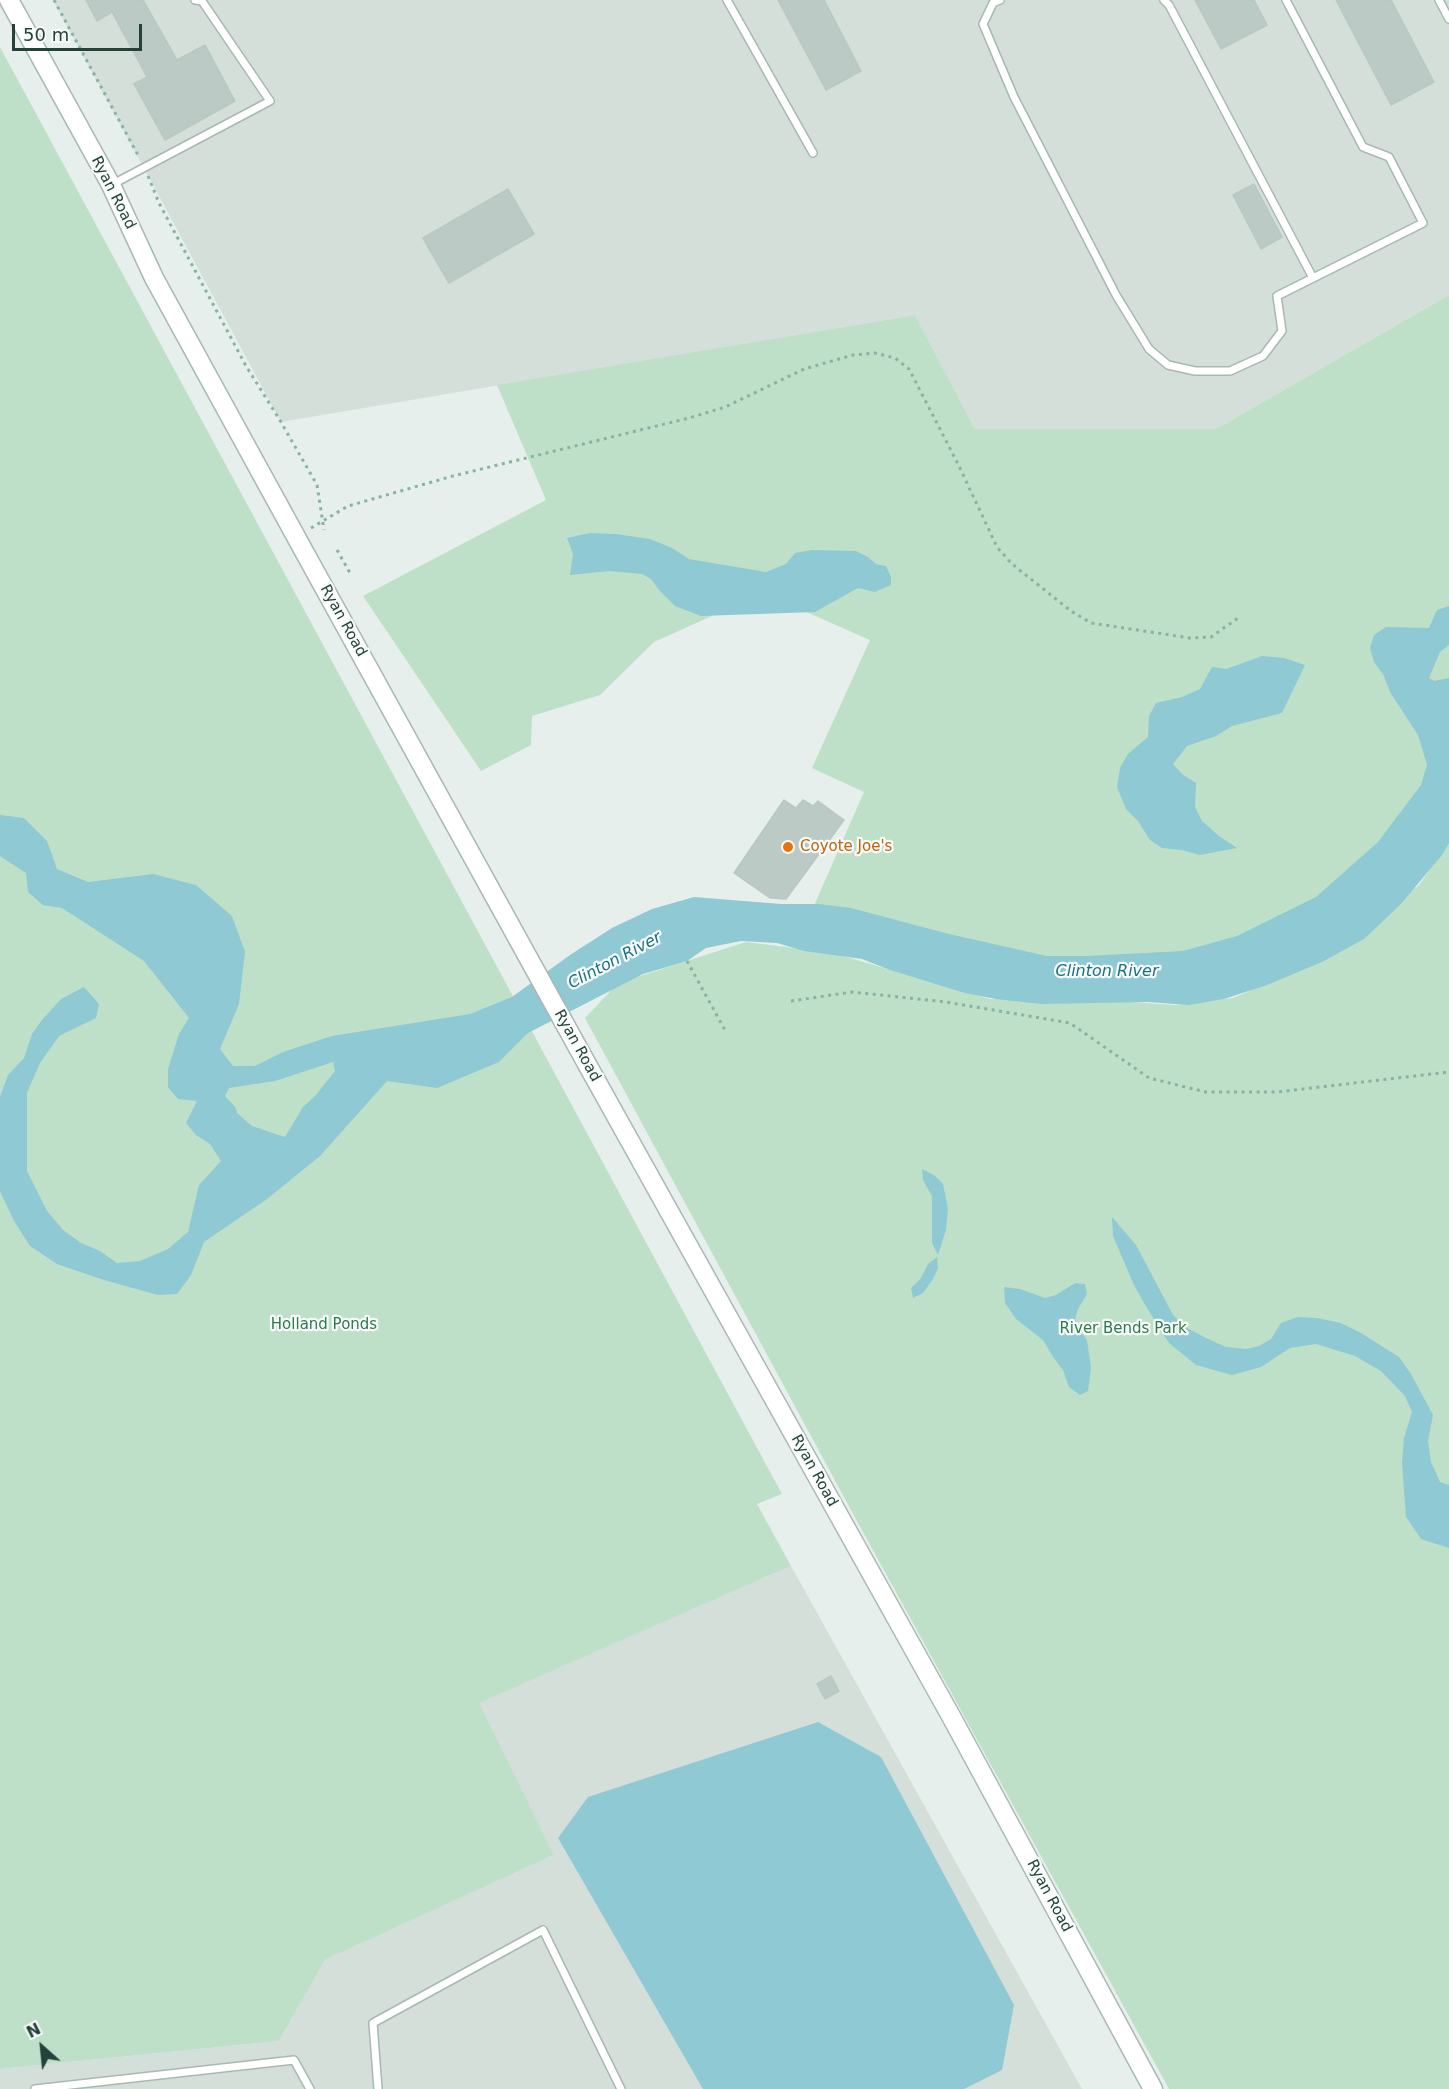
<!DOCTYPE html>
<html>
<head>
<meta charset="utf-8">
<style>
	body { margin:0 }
	#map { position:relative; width:1449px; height:2089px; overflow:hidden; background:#e6efeb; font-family:"DejaVu Sans",sans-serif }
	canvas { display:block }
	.north { position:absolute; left:12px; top:2017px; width:60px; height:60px; -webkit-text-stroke:4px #f7fbf9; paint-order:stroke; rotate:333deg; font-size:16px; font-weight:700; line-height:24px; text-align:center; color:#24423a }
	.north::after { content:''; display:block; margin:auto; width:21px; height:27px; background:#24423a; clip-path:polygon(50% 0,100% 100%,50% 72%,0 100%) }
	.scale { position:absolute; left:12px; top:24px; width:130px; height:27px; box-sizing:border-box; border:3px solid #24423a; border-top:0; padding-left:8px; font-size:18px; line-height:21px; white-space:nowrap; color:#24423a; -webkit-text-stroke:4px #f7fbf9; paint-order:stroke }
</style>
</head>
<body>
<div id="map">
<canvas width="1449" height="2089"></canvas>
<div class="north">N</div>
<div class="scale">50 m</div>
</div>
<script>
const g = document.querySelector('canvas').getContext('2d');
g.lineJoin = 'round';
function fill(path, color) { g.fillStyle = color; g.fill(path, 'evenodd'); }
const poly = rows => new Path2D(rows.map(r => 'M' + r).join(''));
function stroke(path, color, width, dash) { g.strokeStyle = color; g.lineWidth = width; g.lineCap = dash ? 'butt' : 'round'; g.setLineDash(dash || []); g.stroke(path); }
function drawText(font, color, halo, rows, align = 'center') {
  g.font = font + ' "DejaVu Sans",sans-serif'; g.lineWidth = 4.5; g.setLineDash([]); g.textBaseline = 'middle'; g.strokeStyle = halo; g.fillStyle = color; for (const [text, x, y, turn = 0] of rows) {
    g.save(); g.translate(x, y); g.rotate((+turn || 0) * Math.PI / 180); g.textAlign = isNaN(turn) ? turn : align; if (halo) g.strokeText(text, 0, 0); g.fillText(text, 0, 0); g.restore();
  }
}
const built = poly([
	[53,0,1449,0,1449,295,1216,429,975,429,915,315,281,422],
	[791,1566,1082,2089,0,2089,0,2069,279,2041,325,1960,554,1855,478,1703]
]);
const green = poly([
	[0,47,782,1494,757,1504,791,1566,479,1703,554,1855,325,1960,279,2041,0,2069],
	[1449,295,1449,760,1399,857,1252,966,1043,979,805,926,864,792,812,768,870,640,763,593,654,642,600,695,532,716,531,745,481,771,363,596,546,500,497,385,915,315,975,429,1216,429],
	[1449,842,1449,2089,1169,2089,858,1523,585,1018,618,983,746,942,833,953,990,999,1073,998,1175,1005,1233,998,1326,958,1419,885]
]);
const water = poly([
	[590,533,616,534,650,539,672,548,689,559,766,572,786,564,795,553,812,550,856,551,868,557,876,564,886,566,891,577,891,585,875,592,858,588,815,612,701,616,675,606,659,590,651,579,642,574,609,571,570,575,573,554,567,538],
	[1449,606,1449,645,1440,652,1429,678,1434,681,1449,678,1449,843,1442,855,1401,904,1364,939,1322,962,1267,985,1224,999,1189,1005,1148,1002,1041,1004,996,999,965,993,890,970,862,959,804,951,777,943,741,941,706,948,687,961,643,974,528,1033,499,1062,437,1088,387,1081,320,1156,267,1199,204,1242,191,1275,177,1294,158,1295,104,1280,57,1264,30,1246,14,1221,0,1191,0,1097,8,1075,24,1058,32,1034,42,1020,61,999,84,987,99,1004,96,1018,59,1036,40,1063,27,1093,27,1171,47,1211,63,1230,81,1243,100,1251,117,1263,140,1261,168,1249,188,1232,199,1185,221,1161,210,1144,196,1135,186,1123,197,1101,178,1099,168,1087,168,1069,179,1034,189,1018,144,961,62,908,43,905,28,892,26,873,0,856,0,815,24,818,47,841,57,869,88,882,153,874,196,885,232,916,245,952,239,1004,220,1049,233,1066,255,1066,283,1052,332,1036,470,1014,512,997,570,955,612,928,652,909,694,897,781,904,819,904,851,908,949,934,1047,956,1086,956,1183,951,1237,936,1316,897,1378,842,1421,785,1427,765,1418,735,1390,692,1383,674,1374,662,1370,648,1374,635,1386,627,1429,628,1437,610],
	[333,1062,335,1071,315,1096,303,1107,285,1137,252,1126,237,1113,236,1108,225,1096,229,1088,275,1081],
	[1262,656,1284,658,1305,665,1282,713,1232,726,1216,736,1187,746,1173,764,1182,774,1196,783,1195,807,1202,821,1219,836,1237,848,1200,855,1182,850,1162,848,1150,840,1138,821,1126,809,1117,787,1120,768,1128,754,1148,737,1149,716,1156,703,1182,697,1200,689,1212,667,1226,669],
	[922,1169,934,1175,943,1184,948,1209,946,1230,938,1255,932,1243,932,1196,923,1180],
	[1112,1217,1136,1245,1173,1315,1187,1328,1206,1338,1226,1347,1246,1349,1259,1346,1271,1339,1281,1323,1298,1317,1317,1318,1341,1323,1361,1333,1399,1357,1411,1374,1433,1415,1428,1441,1431,1462,1440,1482,1449,1485,1449,1548,1421,1539,1406,1517,1402,1463,1404,1438,1412,1412,1405,1396,1381,1371,1355,1356,1316,1344,1290,1348,1261,1367,1232,1375,1196,1365,1169,1343,1147,1308,1134,1285,1113,1236],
	[937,1257,938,1268,933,1279,923,1293,913,1298,911,1288,921,1278,928,1264],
	[1075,1283,1085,1284,1087,1294,1078,1309,1075,1319,1080,1331,1087,1340,1091,1368,1088,1391,1080,1395,1069,1387,1063,1370,1053,1357,1043,1340,1016,1319,1005,1303,1004,1287,1020,1289,1045,1298,1056,1295],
	[818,1722,881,1757,1014,2005,1002,2070,964,2089,703,2089,558,1838,588,1797]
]);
const building = poly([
	[86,0,143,0,177,60,205,45,235,101,165,140,134,84,147,77,112,12,97,21,86,0],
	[778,0,824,0,861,71,826,90,778,0],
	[1195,0,1254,0,1267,25,1221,49,1195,0],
	[1336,0,1391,0,1434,82,1391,105,1336,0],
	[1254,184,1282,237,1261,249,1233,195,1254,184],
	[508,189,534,234,449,283,423,238,508,189],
	[784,800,796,808,803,800,813,806,818,801,844,820,786,899,770,898,734,873,784,800],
	[831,1676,839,1691,825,1699,817,1684,831,1676]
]);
const path = poly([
	[54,0,139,157],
	[148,176,159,203,246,366,281,422,317,485,324,530],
	[311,528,348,506,453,476,689,418,725,407,804,369,853,355,875,353,895,358,909,369,958,464,997,547,1012,564,1071,611,1091,623,1190,638,1211,637,1238,618],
	[337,550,350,573],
	[687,961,726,1032],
	[791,1001,852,992,946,1002,1070,1023,1149,1078,1206,1092,1277,1092,1449,1072]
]);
const service = poly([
	[727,0,813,153],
	[1000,0,993,3,983,24,1014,97,1116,295,1149,349,1168,365,1195,371,1230,371,1263,356,1282,331,1277,296,1423,223,1389,157,1363,147,1286,0],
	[1164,0,1169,5,1313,278],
	[1439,0,1449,19],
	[113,184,270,101,202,1,195,0],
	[35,2089,294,2060,310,2089],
	[378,2089,373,2023,543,1930,621,2089]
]);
const tertiary = poly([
	[9,0,111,185,154,278,306,555,588,1066,952,1718,1153,2089]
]);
const markers = [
	[788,847,6,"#e8710a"]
];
const streetNames = [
	["Ryan Road",113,193,63],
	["Ryan Road",343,621,61],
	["Ryan Road",577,1046,61],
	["Ryan Road",814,1471,61],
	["Ryan Road",1049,1896,62]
];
const foodNames = [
	["Coyote Joe's",800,847]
];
const parkNames = [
	["Holland Ponds",324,1325],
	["River Bends Park",1123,1329]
];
const waterNames = [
	["Clinton River",615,961,-28],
	["Clinton River",1107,972]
];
fill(built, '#d4dfda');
fill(green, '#bfe0c8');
fill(water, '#8ec9d4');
fill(building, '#bbcac4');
stroke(building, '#b8c9c2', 1.5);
stroke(service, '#a8b8b2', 10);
stroke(tertiary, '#a8b8b2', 21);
stroke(path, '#86b3a5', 3, [3, 4.5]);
stroke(service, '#fff', 7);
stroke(tertiary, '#fff', 18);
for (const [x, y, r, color] of markers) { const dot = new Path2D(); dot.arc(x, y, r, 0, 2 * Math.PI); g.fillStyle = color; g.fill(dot); stroke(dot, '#f7fbf9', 2); }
drawText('15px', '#24423a', '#f7fbf9', streetNames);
drawText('15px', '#c56008', '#f7fbf9', foodNames, 'left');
drawText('15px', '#2d7a4b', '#f7fbf9', parkNames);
drawText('italic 16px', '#1c6f80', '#f7fbf9', waterNames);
</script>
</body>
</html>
